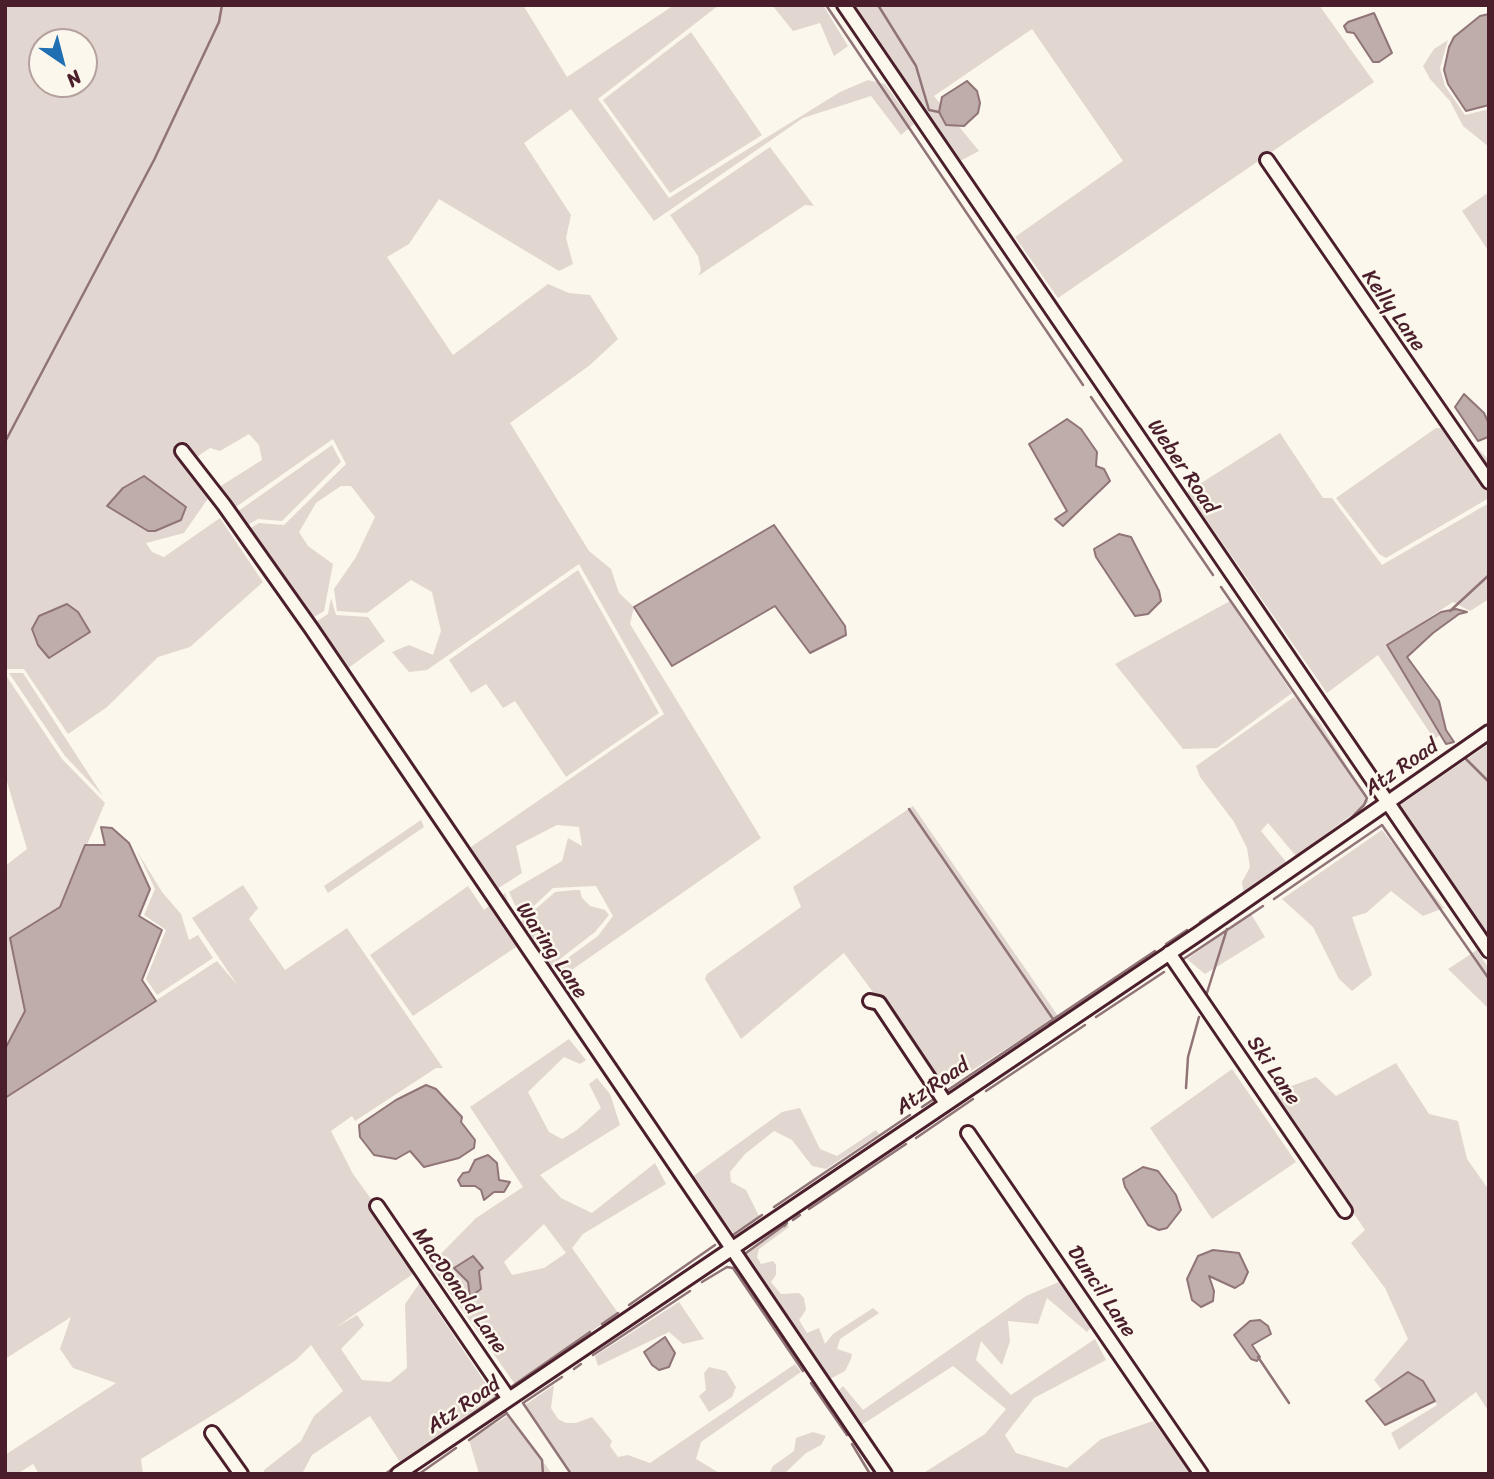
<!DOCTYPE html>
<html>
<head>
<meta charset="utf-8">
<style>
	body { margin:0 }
	#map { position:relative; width:1494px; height:1479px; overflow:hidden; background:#fbf7ec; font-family:Sriracha,sans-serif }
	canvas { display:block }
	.frame { position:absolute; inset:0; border:7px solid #4a1f2b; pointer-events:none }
	.north { position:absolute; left:28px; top:28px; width:70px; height:70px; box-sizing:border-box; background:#fbf7ec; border:2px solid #b4a19f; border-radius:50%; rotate:145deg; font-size:19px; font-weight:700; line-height:28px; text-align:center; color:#4a1f2b }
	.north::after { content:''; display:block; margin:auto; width:24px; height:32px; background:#1f6fb2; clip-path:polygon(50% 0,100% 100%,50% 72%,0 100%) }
</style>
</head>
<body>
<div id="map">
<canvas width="1494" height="1479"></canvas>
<div class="frame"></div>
<div class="north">N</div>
</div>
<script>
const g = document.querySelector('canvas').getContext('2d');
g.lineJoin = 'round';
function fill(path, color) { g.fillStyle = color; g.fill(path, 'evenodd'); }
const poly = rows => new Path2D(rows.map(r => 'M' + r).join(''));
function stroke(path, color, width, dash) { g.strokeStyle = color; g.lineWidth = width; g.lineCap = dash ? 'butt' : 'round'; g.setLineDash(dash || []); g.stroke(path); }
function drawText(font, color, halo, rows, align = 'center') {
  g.font = font + ' Sriracha,sans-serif'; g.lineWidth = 5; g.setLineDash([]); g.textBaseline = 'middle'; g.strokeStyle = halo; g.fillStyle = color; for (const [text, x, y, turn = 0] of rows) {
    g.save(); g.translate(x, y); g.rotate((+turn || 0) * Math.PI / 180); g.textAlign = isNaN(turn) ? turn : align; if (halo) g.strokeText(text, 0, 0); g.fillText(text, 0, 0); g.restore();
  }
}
const green = poly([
	[5,5,523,5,567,77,674,5,719,5,598,99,669,198,840,92,868,80,885,84,914,124,901,135,871,96,803,118,654,221,571,109,524,143,571,215,566,238,573,264,559,271,439,199,409,244,387,257,453,355,548,284,569,293,590,295,618,339,590,365,510,423,589,551,611,569,619,593,634,607,630,624,761,838,563,976,554,968,598,936,613,916,596,886,553,888,521,918,509,892,562,861,568,838,582,846,579,827,557,825,516,846,522,873,494,891,471,847,664,714,579,564,427,670,409,672,392,652,409,645,433,655,441,631,432,592,411,580,367,613,337,611,334,589,356,557,375,517,351,486,341,486,316,503,299,532,308,546,333,564,324,611,311,619,249,529,259,523,284,525,346,464,333,439,233,509,216,489,262,460,259,445,249,434,220,451,210,448,194,459,184,446,174,454,209,497,184,533,146,543,152,552,164,557,220,518,263,582,190,647,158,657,107,707,68,734,24,669,5,669],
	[42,42,84,42,84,84,42,84],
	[772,5,823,5,848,46,834,56,820,23,793,31],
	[854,5,1319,5,1374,82,1058,298,1015,237,1123,161,1032,29,934,96,979,151,958,162],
	[691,32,762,135,670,193,603,100],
	[1448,40,1440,68,1445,86,1465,115,1489,109,1489,147,1463,126,1450,101,1430,79,1423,66,1434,49],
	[770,147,814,206,805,205,698,276,701,270,698,256,670,215],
	[1489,192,1489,252,1462,211],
	[1436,428,1459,429,1489,460,1489,498,1386,558,1379,554,1336,498],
	[1280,433,1323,498,1332,498,1382,565,1489,503,1489,599,1470,611,1453,602,1388,645,1442,734,1434,739,1378,655,1327,693,1187,492],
	[332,445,341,462,282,521,258,519,246,526,237,512],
	[578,570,659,713,566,777,515,701,503,708,486,684,471,693,449,660],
	[331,598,336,615,368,617,385,641,343,672,314,623,328,614],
	[1230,601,1292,693,1217,748,1183,749,1115,664],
	[9,673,23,673,103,796,65,756],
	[5,674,62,759,105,803,60,907,10,938,25,1012,5,1049,5,866,27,849,5,775],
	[1294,697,1319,721,1369,802,1296,856,1268,823,1261,831,1291,868,1245,901,1242,882,1250,867,1247,848,1234,822,1200,777,1196,766],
	[1489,744,1489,941,1397,807],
	[913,806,1058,1016,944,1088,844,953,741,1039,705,979,707,974,801,907,793,887],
	[421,820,424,827,328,893,324,886],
	[1382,830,1444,908,1423,916,1391,891,1366,913,1352,917,1372,975,1352,991,1339,979,1313,927,1282,899],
	[137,851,162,892,181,914,189,940,198,935,213,958,157,995,146,979,166,930,144,915,155,889],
	[243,885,258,908,249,919,285,970,347,928,443,1068,436,1068,355,1121,352,1116,331,1131,353,1174,374,1203,368,1208,413,1274,335,1328,357,1315,364,1325,341,1349,362,1380,390,1382,407,1368,405,1304,419,1284,494,1396,400,1462,370,1416,312,1455,302,1474,264,1474,264,1470,301,1441,314,1416,343,1391,311,1345,296,1360,232,1403,141,1459,143,1474,39,1474,33,1464,17,1474,5,1474,5,1455,116,1383,73,1368,60,1349,71,1317,5,1359,5,1098,217,961,238,986,192,918],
	[468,886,484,910,505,893,512,913,521,922,555,892,574,890,580,890,582,898,590,906,605,910,609,915,595,932,551,966,557,976,552,979,525,941,413,1016,370,955],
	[1251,914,1265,937,1205,974,1187,959],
	[1477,950,1489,969,1489,1009,1448,969],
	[569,1039,586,1060,580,1064,564,1057,528,1092,549,1132,562,1139,577,1130,601,1108,589,1084,597,1078,610,1094,620,1125,540,1175,561,1198,592,1213,655,1163,666,1184,583,1234,572,1248,618,1313,515,1384,430,1265,476,1218,523,1187,470,1107],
	[544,1224,566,1253,544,1268,512,1275,504,1262],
	[1396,1063,1429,1114,1458,1121,1467,1159,1489,1190,1489,1412,1476,1392,1399,1450,1391,1433,1437,1405,1425,1383,1408,1372,1383,1391,1374,1380,1408,1339,1385,1288,1351,1243,1365,1230,1272,1093,1316,1077,1336,1096],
	[1232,1069,1296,1162,1212,1219,1150,1128],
	[800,1108,820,1149,837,1156,876,1130,879,1134,826,1169,812,1166,792,1140,774,1131,745,1154,730,1172,731,1182,746,1190,759,1216,734,1234,692,1177,782,1112],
	[787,1223,789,1227,759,1249,757,1257,761,1264,773,1261,776,1265,776,1275,771,1282,781,1294,799,1293,804,1298,806,1310,799,1320,807,1333,819,1328,825,1344,833,1334,873,1308,879,1313,840,1339,837,1349,852,1354,851,1359,845,1371,828,1380,745,1256],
	[1059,1282,1092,1326,1087,1332,1047,1298,1038,1324,1008,1321,1010,1341,1002,1365,981,1341,976,1360,1011,1395,1095,1339,1106,1360,1034,1398,1005,1435,1016,1453,1067,1468,1101,1439,1153,1421,1192,1474,922,1474,985,1434,1006,1409,953,1366,860,1426,837,1392,843,1386,863,1410,1026,1296],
	[679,1302,704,1339,683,1344,669,1332,598,1366,595,1356],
	[795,1364,801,1372,701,1442,696,1459,721,1474,572,1474,525,1405,554,1385,551,1408,558,1419,566,1423,576,1423,592,1417,612,1441,610,1446,618,1457,628,1455,650,1463],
	[709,1367,726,1371,736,1387,732,1397,709,1412,699,1396,706,1390,704,1373],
	[509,1415,542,1460,552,1474,479,1474,469,1440],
	[813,1432,826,1436,821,1445,806,1453,784,1474,769,1474,773,1466,794,1451,796,1438]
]);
const water = poly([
	[1374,13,1392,53,1379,62,1373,62,1354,33,1347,32,1344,26,1348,22,1374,13],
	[1489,14,1489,105,1466,111,1448,84,1444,70,1449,47,1454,37,1480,16,1489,14],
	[967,81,977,91,980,103,978,113,964,126,946,125,939,112,942,97,967,81],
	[1464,394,1484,413,1489,424,1488,437,1478,441,1455,407,1464,394],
	[1067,419,1081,429,1097,452,1096,466,1104,469,1110,481,1063,526,1055,519,1067,511,1029,444,1067,419],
	[144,476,186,507,181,520,155,531,148,531,107,506,123,488,144,476],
	[774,525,845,626,846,635,810,653,775,606,672,666,634,607,774,525],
	[1119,534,1131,537,1159,591,1161,601,1148,614,1135,616,1096,557,1094,549,1119,534],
	[67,604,78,612,90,632,49,658,38,645,32,629,39,616,67,604],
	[1456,609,1467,612,1459,614,1433,633,1407,657,1439,701,1446,730,1454,742,1446,744,1387,645,1441,612,1456,609],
	[101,827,112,828,129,843,150,889,139,916,162,930,142,980,156,1001,5,1098,5,1049,25,1011,10,938,60,907,85,845,105,845,101,827],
	[426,1085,436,1089,462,1117,461,1122,475,1140,474,1148,459,1158,424,1167,410,1151,396,1159,374,1155,360,1137,359,1125,396,1100,426,1085],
	[488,1155,497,1163,499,1180,510,1182,504,1192,494,1192,484,1200,481,1190,475,1186,461,1186,458,1180,463,1173,469,1172,475,1160,488,1155],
	[1143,1167,1158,1171,1176,1195,1181,1210,1167,1228,1159,1230,1148,1225,1125,1187,1123,1179,1143,1167],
	[1213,1250,1239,1253,1248,1272,1243,1283,1235,1288,1209,1276,1214,1291,1213,1301,1201,1307,1192,1300,1187,1279,1198,1256,1213,1250],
	[473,1256,483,1268,479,1271,481,1289,470,1297,468,1282,454,1268,473,1256],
	[1260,1320,1268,1326,1271,1334,1252,1345,1260,1357,1257,1361,1251,1359,1234,1335,1250,1321,1260,1320],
	[665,1337,675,1353,669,1367,659,1370,652,1365,644,1352,665,1337],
	[1408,1372,1423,1381,1435,1401,1385,1425,1366,1401,1408,1372]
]);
const stream = poly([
	[826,5,1083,385],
	[878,5,916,66,929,110,939,112],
	[1091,397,1213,575],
	[5,442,154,160,219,22,222,5],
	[1221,587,1367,798,1364,805,1341,828],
	[1450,611,1489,575],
	[1464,757,1489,782],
	[909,809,1053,1019,1050,1024],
	[1298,856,1332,833],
	[1274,899,1382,825,1489,979],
	[1200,922,1286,865],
	[1166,944,1187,930],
	[1179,962,1263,906],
	[1205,999,1227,929],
	[1096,1017,1164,972],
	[1186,1088,1188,1057,1199,1017],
	[986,1091,1085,1025],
	[945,1092,1155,951],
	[922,1107,934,1099],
	[916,1138,973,1099],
	[774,1207,910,1115],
	[809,1209,906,1144],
	[378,1219,412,1271],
	[793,1220,800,1215],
	[733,1235,762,1215],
	[742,1256,787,1223,784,1226],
	[702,1282,727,1267,733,1268,803,1371],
	[420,1283,490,1383,497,1398],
	[629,1305,715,1245],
	[602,1324,618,1313],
	[593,1355,690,1291],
	[1258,1357,1289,1403],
	[574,1369,581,1364],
	[562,1377,523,1403,571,1474],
	[811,1383,847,1435],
	[511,1387,590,1332],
	[505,1411,542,1460,543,1474],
	[469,1440,507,1413],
	[852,1444,870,1474],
	[385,1474,499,1395],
	[419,1474,456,1448]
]);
const minor = poly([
	[844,5,1489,951],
	[1267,160,1489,482],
	[182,451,224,505,311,628,885,1474],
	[1169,953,1345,1211],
	[870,1001,879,1003,945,1102],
	[968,1133,1201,1474],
	[377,1206,509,1399],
	[212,1433,241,1474],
	[398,1474,1198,934,1489,732]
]);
const streetNames = [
	["Kelly Lane",1393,311,55],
	["Weber Road",1182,467,56],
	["Atz Road",1402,768,-34],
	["Waring Lane",551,951,56],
	["Ski Lane",1273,1071,56],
	["Atz Road",933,1087,-34],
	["MacDonald Lane",459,1291,55],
	["Duncil Lane",1101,1292,56],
	["Atz Road",464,1406,-34]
];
fill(green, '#e2d7d0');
fill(water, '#bfadaa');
stroke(water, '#907477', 2);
stroke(stream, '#907477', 2.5);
stroke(minor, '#4a1f2b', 18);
stroke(minor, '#fbf7ec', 12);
drawText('21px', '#4a1f2b', '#fbf7ec', streetNames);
</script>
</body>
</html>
